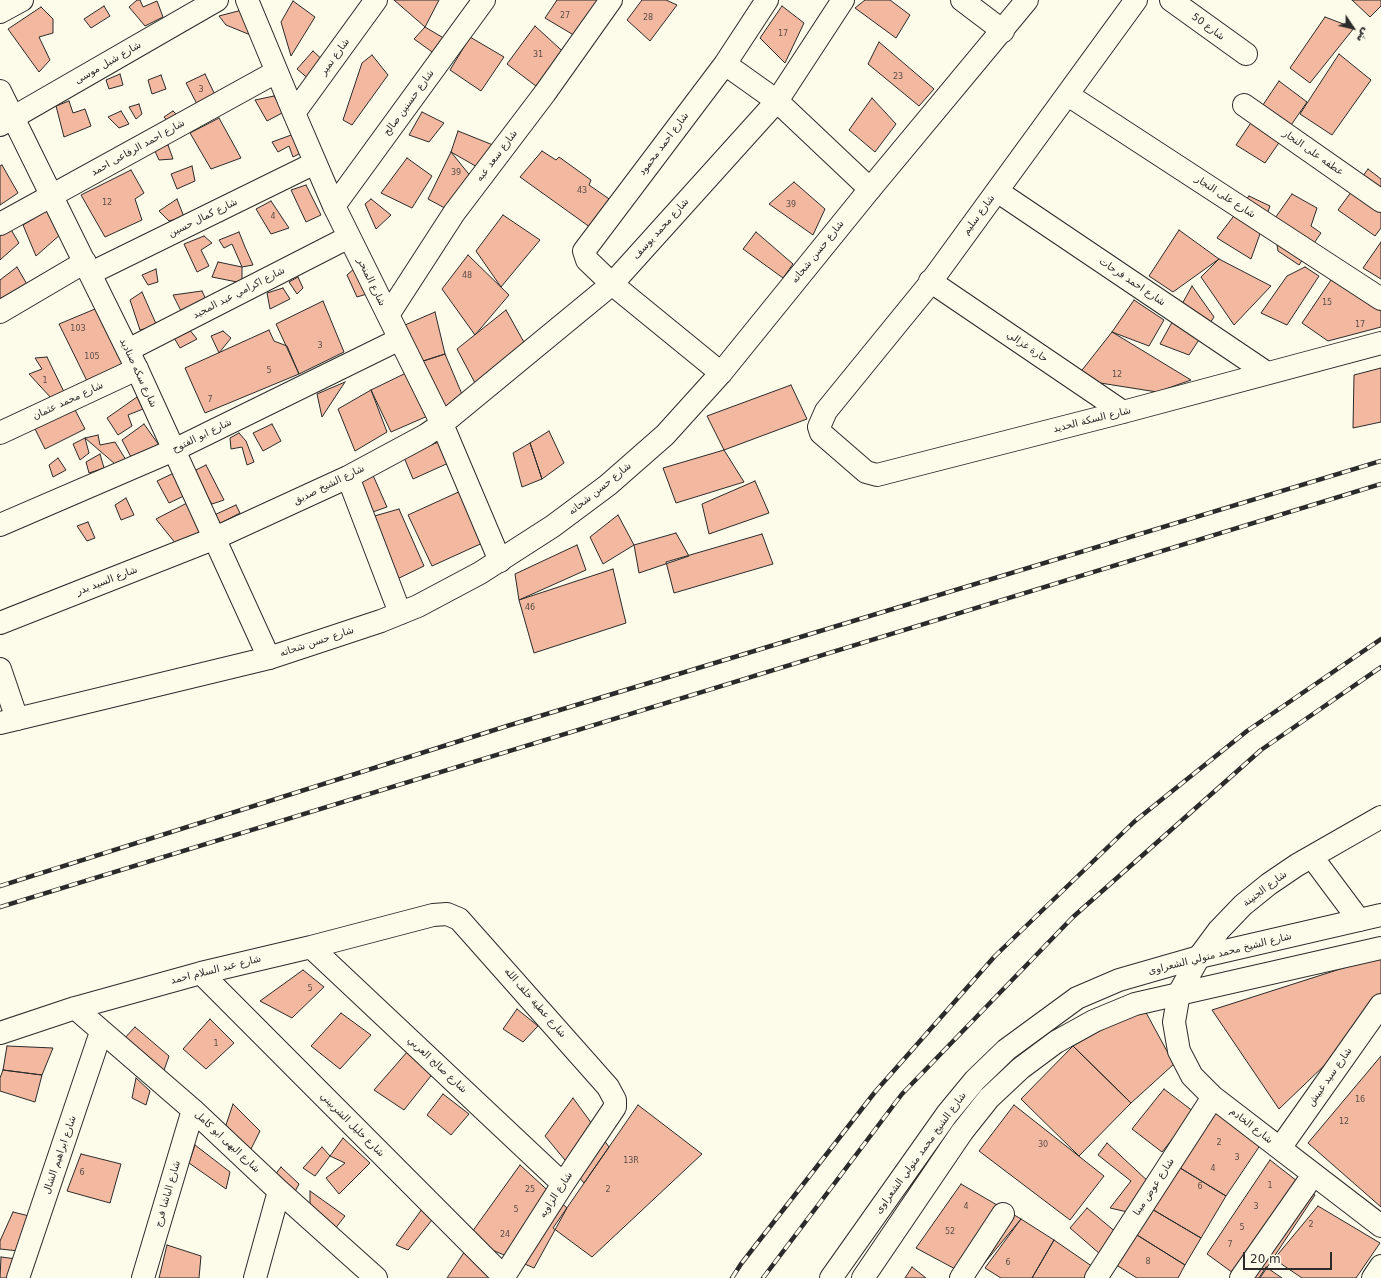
<!DOCTYPE html>
<html>
<head>
<meta charset="utf-8">
<style>
	body { margin:0 }
	#map { position:relative; width:1381px; height:1278px; overflow:hidden; background:#fdfbea; font-family:"DejaVu Sans","Noto Sans Arabic",sans-serif }
	canvas { display:block }
	.north { position:absolute; left:1333px; top:8px; width:40px; height:40px; -webkit-text-stroke:3px #fdfbea; paint-order:stroke; rotate:125deg; font-size:11px; font-weight:700; line-height:16px; text-align:center; color:#2b2b2b }
	.north::after { content:''; display:block; margin:auto; width:14px; height:18px; background:#2b2b2b; clip-path:polygon(50% 0,100% 100%,50% 72%,0 100%) }
	.scale { position:absolute; left:1243px; top:1252px; width:89px; height:18px; box-sizing:border-box; border:2px solid #2b2b2b; border-top:0; padding-left:5px; font-size:12px; line-height:14px; white-space:nowrap; color:#2b2b2b; -webkit-text-stroke:3px #fdfbea; paint-order:stroke }
</style>
</head>
<body>
<div id="map">
<canvas width="1381" height="1278"></canvas>
<div class="north">ش</div>
<div class="scale">20 m</div>
</div>
<script>
const g = document.querySelector('canvas').getContext('2d');
g.lineJoin = 'round';
function fill(path, color) { g.fillStyle = color; g.fill(path, 'evenodd'); }
const poly = rows => new Path2D(rows.map(r => 'M' + r).join(''));
function stroke(path, color, width, dash) { g.strokeStyle = color; g.lineWidth = width; g.lineCap = dash ? 'butt' : 'round'; g.setLineDash(dash || []); g.stroke(path); }
function drawText(font, color, halo, rows, align = 'center') {
  g.font = font + ' "DejaVu Sans","Noto Sans Arabic",sans-serif'; g.lineWidth = 3; g.setLineDash([]); g.textBaseline = 'middle'; g.strokeStyle = halo; g.fillStyle = color; for (const [text, x, y, turn = 0] of rows) {
    g.save(); g.translate(x, y); g.rotate((+turn || 0) * Math.PI / 180); g.textAlign = isNaN(turn) ? turn : align; if (halo) g.strokeText(text, 0, 0); g.fillText(text, 0, 0); g.restore();
  }
}
const building = poly([
	[137,0,140,0,143,7,157,1,163,17,145,26,129,7,137,0],
	[394,0,439,0,425,27,394,0],
	[557,0,599,0,577,37,545,18,557,0],
	[642,0,666,0,677,5,650,41,627,20,642,0],
	[865,0,890,0,910,15,896,38,855,8,865,0],
	[1352,0,1381,0,1381,6,1370,17,1352,0],
	[293,1,315,17,291,56,281,22,293,1],
	[104,6,110,16,91,28,84,19,104,6],
	[782,6,804,23,785,63,760,38,782,6],
	[41,7,53,19,53,33,39,37,50,60,39,72,8,29,41,7],
	[242,10,253,36,226,25,219,16,242,10],
	[1325,17,1354,28,1310,83,1290,68,1325,17],
	[535,26,570,58,545,93,507,64,535,26],
	[425,27,452,43,435,54,414,39,425,27],
	[470,37,504,57,481,91,450,70,470,37],
	[879,42,934,89,919,106,868,64,879,42],
	[313,51,328,65,310,80,297,69,313,51],
	[1339,54,1371,80,1332,135,1300,114,1339,54],
	[372,55,388,75,352,125,343,120,362,63,372,55],
	[120,74,123,85,109,89,106,80,120,74],
	[205,74,216,97,198,106,186,83,205,74],
	[161,75,166,89,152,94,148,80,161,75],
	[1279,81,1307,102,1265,163,1236,145,1279,81],
	[274,96,284,112,267,121,255,100,274,96],
	[872,98,896,124,875,152,849,130,872,98],
	[69,101,73,113,85,109,91,126,64,137,56,106,69,101],
	[139,104,142,114,136,119,129,107,139,104],
	[121,111,129,124,119,128,108,117,121,111],
	[173,111,180,118,169,123,164,117,173,111],
	[422,112,444,123,429,142,409,135,422,112],
	[219,118,241,158,211,169,190,133,219,118],
	[458,131,498,147,479,168,451,152,458,131],
	[294,134,301,153,293,157,289,146,278,152,272,142,294,134],
	[168,145,173,159,159,160,154,149,168,145],
	[542,151,556,160,559,157,591,180,589,185,615,203,594,230,520,177,542,151],
	[451,152,472,178,454,213,428,199,451,152],
	[407,158,432,176,412,208,381,193,407,158],
	[2,165,18,193,0,205,0,166,2,165],
	[192,166,195,181,177,189,171,174,192,166],
	[1368,169,1381,179,1381,228,1375,236,1338,210,1368,169],
	[131,170,144,193,135,199,142,220,105,237,81,195,131,170],
	[794,182,825,209,813,235,769,204,794,182],
	[306,185,321,215,306,222,291,190,306,185],
	[1292,194,1317,208,1311,226,1321,233,1299,265,1278,251,1273,221,1292,194],
	[1249,196,1270,206,1251,259,1217,238,1249,196],
	[177,199,184,217,169,221,159,211,177,199],
	[371,199,391,215,376,229,365,204,371,199],
	[271,201,289,228,271,234,256,209,271,201],
	[50,209,61,234,36,256,23,225,50,209],
	[503,215,540,240,501,287,476,251,503,215],
	[10,228,19,243,0,260,0,233,10,228],
	[1179,230,1219,259,1173,292,1149,276,1179,230],
	[239,232,245,247,253,265,242,267,232,244,224,248,219,240,239,232],
	[756,232,793,264,783,278,743,249,756,232],
	[204,236,212,243,201,250,209,266,197,272,184,244,204,236],
	[1381,242,1381,279,1363,268,1381,242],
	[468,255,509,295,475,335,442,289,468,255],
	[1219,259,1271,286,1234,325,1201,277,1219,259],
	[218,262,242,267,242,283,212,277,218,262],
	[17,267,28,286,0,304,0,280,17,267],
	[1305,267,1319,276,1287,325,1261,313,1287,276,1305,267],
	[355,268,370,293,357,297,347,275,355,268],
	[156,269,158,282,148,285,142,275,156,269],
	[298,277,303,288,297,294,289,282,298,277],
	[1331,280,1381,311,1381,327,1328,341,1302,323,1331,280],
	[1192,286,1214,317,1189,355,1160,344,1192,286],
	[283,288,290,299,270,309,267,293,283,288],
	[202,291,207,302,182,313,173,295,202,291],
	[142,292,157,326,140,330,130,300,142,292],
	[1134,300,1164,320,1149,346,1112,332,1134,300],
	[323,301,344,352,299,374,276,324,323,301],
	[95,309,126,365,88,383,59,324,95,309],
	[506,310,525,344,475,383,457,349,506,310],
	[435,312,445,354,417,363,405,325,435,312],
	[188,328,197,339,180,348,173,336,188,328],
	[269,330,274,341,287,346,299,374,205,413,185,368,269,330],
	[223,331,231,338,219,353,211,336,223,331],
	[1112,332,1191,380,1157,392,1075,379,1112,332],
	[445,354,464,399,441,412,417,363,445,354],
	[47,357,65,394,52,399,29,374,42,369,35,358,47,357],
	[1381,368,1381,422,1353,428,1354,375,1381,368],
	[408,372,430,415,391,432,371,390,408,372],
	[345,382,322,417,317,394,345,382],
	[791,385,807,419,724,450,707,416,791,385],
	[371,390,387,432,355,451,338,409,371,390],
	[137,397,143,409,128,415,132,426,118,435,107,418,137,397],
	[72,404,85,429,45,449,32,423,72,404],
	[144,424,161,448,132,459,122,440,144,424],
	[272,424,281,441,263,451,253,433,272,424],
	[549,431,564,463,542,479,530,443,549,431],
	[239,433,246,441,254,462,247,465,242,447,231,449,230,438,239,433],
	[98,435,100,445,115,442,126,460,115,464,85,438,98,435],
	[85,438,89,453,80,460,73,444,85,438],
	[444,440,453,461,413,479,403,455,444,440],
	[530,443,542,479,522,487,513,453,530,443],
	[724,450,744,482,676,503,663,468,724,450],
	[100,454,104,468,89,473,86,462,100,454],
	[58,458,66,470,53,477,49,465,58,458],
	[206,465,224,500,212,504,203,492,192,472,206,465],
	[176,472,186,495,169,503,157,481,176,472],
	[372,473,387,507,367,514,355,479,372,473],
	[755,481,769,513,709,534,702,504,755,481],
	[463,490,487,541,432,566,408,515,463,490],
	[126,498,134,515,121,520,115,505,126,498],
	[187,503,201,533,176,544,156,519,187,503],
	[236,505,240,513,217,525,212,516,236,505],
	[399,509,424,566,393,581,364,519,399,509],
	[618,515,634,545,603,564,590,537,618,515],
	[88,522,95,538,87,541,77,526,88,522],
	[676,533,689,556,639,573,634,545,676,533],
	[762,534,773,564,674,593,666,562,762,534],
	[577,545,586,570,519,600,515,574,577,545],
	[613,569,626,623,534,653,519,600,613,569],
	[1381,956,1381,1011,1279,1109,1212,1010,1381,956],
	[303,970,324,987,292,1018,260,1001,303,970],
	[1143,1007,1174,1064,1131,1103,1073,1046,1143,1007],
	[517,1009,538,1026,523,1042,503,1029,517,1009],
	[341,1013,371,1035,340,1069,311,1046,341,1013],
	[210,1019,234,1043,206,1069,183,1049,210,1019],
	[135,1027,169,1056,162,1076,122,1041,135,1027],
	[414,1044,438,1067,404,1110,374,1090,414,1044],
	[7,1046,53,1048,42,1075,3,1070,7,1046],
	[1073,1046,1131,1103,1079,1156,1021,1099,1073,1046],
	[1381,1056,1381,1207,1308,1143,1381,1056],
	[3,1070,42,1075,35,1102,0,1091,0,1078,3,1070],
	[136,1078,150,1091,146,1105,132,1098,136,1078],
	[1164,1089,1194,1112,1162,1152,1132,1129,1164,1089],
	[443,1094,469,1114,451,1135,427,1115,443,1094],
	[573,1098,609,1147,584,1183,545,1136,573,1098],
	[233,1104,260,1131,250,1151,224,1131,233,1104],
	[638,1105,702,1154,592,1257,553,1228,638,1105],
	[1014,1105,1104,1176,1070,1220,979,1151,1014,1105],
	[1216,1107,1263,1141,1226,1196,1172,1163,1216,1107],
	[343,1138,370,1163,339,1194,326,1178,345,1163,330,1156,343,1138],
	[1107,1143,1151,1184,1132,1213,1110,1208,1131,1181,1098,1155,1107,1143],
	[195,1145,230,1172,226,1189,189,1163,195,1145],
	[322,1147,330,1156,315,1176,303,1168,322,1147],
	[81,1154,121,1164,110,1203,67,1191,81,1154],
	[1270,1160,1315,1195,1260,1278,1240,1278,1207,1254,1270,1160],
	[1172,1163,1226,1196,1201,1238,1145,1205,1172,1163],
	[520,1165,567,1208,534,1268,467,1239,520,1165],
	[281,1167,299,1184,290,1201,274,1176,281,1167],
	[961,1184,1021,1219,972,1278,916,1248,961,1184],
	[310,1191,345,1216,334,1230,310,1207,310,1191],
	[1145,1205,1201,1238,1185,1265,1129,1230,1145,1205],
	[1318,1206,1380,1243,1356,1278,1302,1278,1274,1259,1318,1206],
	[1087,1208,1117,1233,1100,1254,1070,1228,1087,1208],
	[422,1209,432,1220,408,1250,396,1245,422,1209],
	[13,1212,45,1220,19,1251,0,1249,0,1241,13,1212],
	[1021,1219,1054,1240,1032,1278,1001,1278,985,1268,1021,1219],
	[1129,1230,1185,1265,1178,1278,1137,1278,1110,1261,1129,1230],
	[1054,1240,1109,1278,1032,1278,1054,1240],
	[167,1245,201,1256,199,1278,159,1278,167,1245],
	[465,1251,491,1278,447,1278,465,1251],
	[1,1257,24,1260,18,1278,0,1278,1,1257],
	[912,1267,926,1278,905,1278,912,1267],
	[1266,1267,1282,1278,1259,1278,1266,1267]
]);
const minor = poly([
	[247,0,294,113,334,206,442,424,500,561],
	[962,0,1003,31],
	[1136,0,927,287,826,411,819,427,821,433,866,472,877,475,1123,412,1381,343],
	[1171,0,1246,54],
	[0,12,22,0],
	[725,64,777,101,870,189],
	[1068,95,1381,299],
	[1244,105,1381,201],
	[294,113,376,0],
	[0,125,217,0],
	[997,191,1267,373],
	[334,206,484,0],
	[0,224,276,72],
	[91,273,315,163],
	[930,281,1123,412],
	[0,312,85,262],
	[388,315,454,213,545,93,611,0],
	[128,350,349,237],
	[721,373,612,284,587,260,584,251,725,64,767,0],
	[0,433,137,369],
	[348,477,400,613],
	[0,525,174,450,400,339],
	[0,623,213,539,348,477,426,435,442,424,612,284,777,101,843,0],
	[0,669,17,719],
	[1381,817,1297,865,1269,884,1243,905,1219,930,1199,957,1179,993,1174,1022,1179,1051,1192,1076,1213,1097,1381,1226],
	[1312,857,1359,920],
	[311,947,563,1184],
	[201,973,504,1277],
	[75,1008,193,1110,279,1191,376,1278],
	[0,1033,75,1008,201,973,311,947,433,915,447,914,459,919,608,1087,615,1100,615,1107,611,1113,563,1184,503,1278],
	[1280,1148,1381,1005],
	[18,1278,101,1032],
	[143,1278,193,1110],
	[255,1278,279,1191],
	[961,1278,1003,1214],
	[1096,1278,1213,1097],
	[1241,1278,1313,1175],
	[1373,1278,1381,1266]
]);
const tertiary = poly([
	[0,91,137,369,269,658],
	[831,1278,947,1114,975,1080,1006,1050,1077,998,1119,980,1199,957,1381,915],
	[863,1278,962,1132,989,1098,1021,1068,1056,1042,1094,1021,1135,1004,1381,948]
]);
const secondary = poly([
	[0,723,269,658,381,621,418,606,480,573,553,526,608,485,665,435,721,373,870,189,1027,0]
]);
const rail = poly([
	[0,886,507,726,1381,461],
	[0,907,1381,484],
	[732,1278,741,1264,875,1092,995,956,1135,821,1247,731,1381,639],
	[763,1278,902,1094,1073,917,1261,750,1381,667]
]);
const numberNames = [
	["27",565,16],
	["28",648,18],
	["17",783,34],
	["31",538,55],
	["23",898,77],
	["3",201,90],
	["39",456,173],
	["43",582,191],
	["12",107,203],
	["39",791,205],
	["4",273,217],
	["48",467,276],
	["15",1327,303],
	["17",1360,325],
	["103",78,329],
	["3",320,346],
	["105",92,357],
	["5",269,371],
	["12",1117,375],
	["1",45,381],
	["7",210,400],
	["46",530,608],
	["5",310,989],
	["1",216,1044],
	["16",1360,1100],
	["12",1344,1122],
	["2",1219,1143],
	["30",1043,1145],
	["3",1237,1158],
	["13R",631,1161],
	["4",1213,1169],
	["6",82,1173],
	["1",1270,1186],
	["6",1200,1187],
	["25",530,1190],
	["2",608,1190],
	["4",966,1207],
	["3",1256,1207],
	["5",516,1210],
	["2",1311,1225],
	["5",1242,1228],
	["52",950,1232],
	["24",505,1235],
	["7",1230,1245],
	["8",1148,1262],
	["6",1008,1263]
];
const streetNames = [
	["شارع 50",1208,27,36],
	["شارع نمير",335,57,-54],
	["شارع شبل موسى",108,63,-30],
	["شارع حسنين صالح",409,103,-54],
	["شارع احمد محمود",664,144,-53],
	["شارع احمد الرفاعى احمد",138,148,-29],
	["عطفه على النجار",1313,153,35],
	["شارع سعد عبه",497,156,-53],
	["شارع على النجار",1225,197,33],
	["شارع سليم",979,215,-54],
	["شارع كمال حسين",203,218,-26],
	["شارع محمد يوسف",661,229,-48],
	["شارع حسن شحاته",818,252,-51],
	["شارع المنحر",371,282,64],
	["شارع احمد فرحات",1132,282,34],
	["شارع اكرامي عبد المجيد",239,293,-27],
	["حارة غزالي",1027,347,34],
	["شارع سكه صناديد",138,373,65],
	["شارع محمد عثمان",68,401,-25],
	["شارع السكة الحديد",1092,420,-14],
	["شارع ابو الفتوح",202,436,-26],
	["شارع الشيخ صديق",329,485,-26],
	["شارع حسن شحاته",600,489,-39],
	["شارع السيد بدر",107,581,-21],
	["شارع حسن شحاته",317,642,-18],
	["شارع الجنينة",1265,889,-37],
	["شارع الشيخ محمد متولي الشعراوى",1220,954,-14],
	["شارع عبد السلام احمد",216,970,-14],
	["شارع عطية خلف الله",535,1003,49],
	["شارع صالح العربي",437,1065,43],
	["شارع سيد غبيش",1330,1077,-55],
	["شارع خليل الشربيني",352,1125,45],
	["شارع الخادم",1251,1126,38],
	["شارع البهى ابو كامل",227,1142,43],
	["شارع الشيخ محمد متولي الشعراوى",921,1153,-54],
	["شارع ابراهيم الشال",60,1155,-71],
	["شارع عوض مينا",1154,1187,-57],
	["شارع الباشا فرج",168,1194,-74],
	["شارع الزاويه",556,1195,-57]
];
fill(building, '#f2b8a0');
stroke(building, '#2b2b2b', 1);
stroke(minor, '#2b2b2b', 24);
stroke(tertiary, '#2b2b2b', 24);
stroke(secondary, '#2b2b2b', 24);
stroke(minor, '#fdfbea', 22);
stroke(tertiary, '#fdfbea', 22);
stroke(secondary, '#fdfbea', 22);
stroke(rail, '#2b2b2b', 4.5);
stroke(rail, '#fdfbea', 3, [9]);
drawText('8px', '#5d4e48', null, numberNames);
drawText('10px', '#2b2b2b', '#fdfbea', streetNames);
</script>
</body>
</html>
